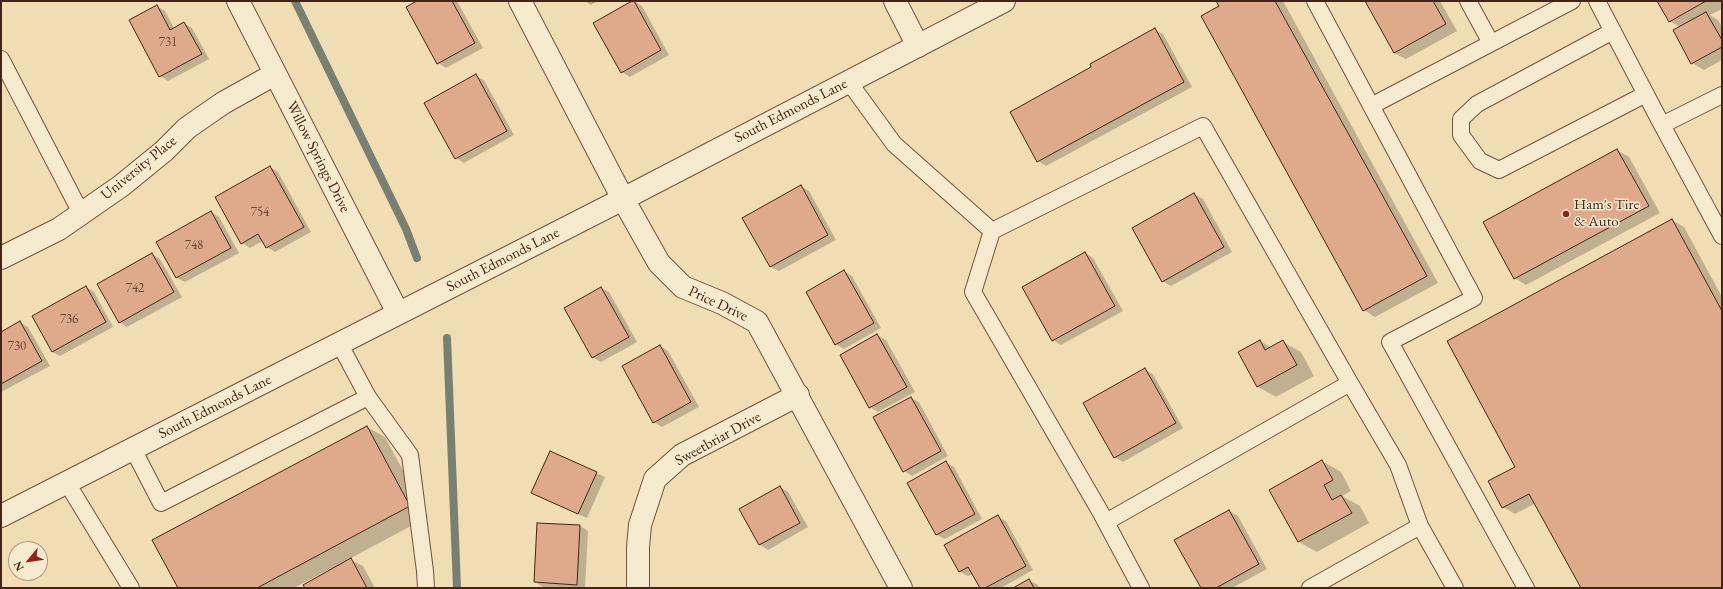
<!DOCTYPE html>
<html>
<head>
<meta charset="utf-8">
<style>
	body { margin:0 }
	#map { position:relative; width:1723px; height:589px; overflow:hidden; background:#f0ddb4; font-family:"EB Garamond",serif }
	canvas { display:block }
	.frame { position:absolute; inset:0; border:2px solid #422516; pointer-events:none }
	.north { position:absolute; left:8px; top:541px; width:40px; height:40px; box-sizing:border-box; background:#f5e9ce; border:1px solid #ad9b84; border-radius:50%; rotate:241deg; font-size:11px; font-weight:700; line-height:16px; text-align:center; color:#422516 }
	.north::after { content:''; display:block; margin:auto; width:14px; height:18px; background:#8f2418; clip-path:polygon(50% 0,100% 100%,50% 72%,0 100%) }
</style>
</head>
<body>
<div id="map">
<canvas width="1723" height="589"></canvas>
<div class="frame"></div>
<div class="north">N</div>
</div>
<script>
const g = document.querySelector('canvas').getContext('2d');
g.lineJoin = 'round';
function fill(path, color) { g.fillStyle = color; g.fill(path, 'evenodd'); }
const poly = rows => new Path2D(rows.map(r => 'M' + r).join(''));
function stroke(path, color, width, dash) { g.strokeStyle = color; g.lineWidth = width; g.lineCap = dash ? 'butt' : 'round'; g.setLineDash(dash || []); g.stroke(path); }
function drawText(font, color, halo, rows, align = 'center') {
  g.font = font + ' "EB Garamond",serif'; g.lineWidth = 3; g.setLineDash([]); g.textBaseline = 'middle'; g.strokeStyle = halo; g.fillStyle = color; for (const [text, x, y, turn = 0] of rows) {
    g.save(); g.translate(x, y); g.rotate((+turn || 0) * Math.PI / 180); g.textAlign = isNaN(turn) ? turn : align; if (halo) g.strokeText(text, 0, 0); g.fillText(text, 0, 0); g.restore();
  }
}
const shadow = poly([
	[419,1,457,1,483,48,446,68,438,63],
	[585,1,598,1,591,5],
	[634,1,642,6,669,55,630,77,622,72],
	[1217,1,1283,1,1438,283,1375,317,1364,310],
	[1366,1,1440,1,1457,31,1406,59,1394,53],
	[1658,1,1722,1,1722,9,1710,15,1718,20,1722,27,1722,60,1704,70,1692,63,1680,27,1669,21],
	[157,6,165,11,174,28,184,23,192,28,209,59,168,81,160,76],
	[1155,30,1163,34,1192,87,1046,166,1038,161,1093,68],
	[476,76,484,80,514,135,464,163,456,158],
	[1617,150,1629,157,1660,213,1526,285,1515,278],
	[270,167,278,172,311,232,275,252,267,247,263,241,250,248,242,243],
	[801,186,809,191,836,240,779,271,771,267],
	[1194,194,1203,199,1232,252,1171,286,1162,281],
	[211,212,219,217,239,253,185,282,177,278,157,242],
	[1672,220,1684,227,1722,297,1722,588,1582,588,1536,503,1515,514,1503,507,1517,467],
	[1085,253,1093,258,1123,311,1061,345,1053,340],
	[152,254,160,259,182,297,127,327,119,322],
	[844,271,852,276,881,328,844,349,836,344],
	[86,287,94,292,113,327,60,356,52,352],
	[601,288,609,292,637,342,601,362,592,357],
	[20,323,28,327,50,366,1,392,1,333],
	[877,335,886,340,915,392,878,412,870,407],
	[1260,341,1272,348,1283,342,1301,352,1314,376,1276,397,1258,387,1239,352],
	[660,346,668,351,699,407,662,427,654,422],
	[1145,370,1153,374,1183,428,1123,462,1115,457],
	[911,398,919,402,948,456,912,476,904,471],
	[367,427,385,437,428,517,349,559,363,566,375,588,306,588,329,572,328,570,294,588,179,588],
	[1322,461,1341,472,1351,491,1342,496,1360,506,1369,523,1317,552,1299,542,1270,490],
	[946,463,954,467,982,519,945,539,937,535,909,483],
	[596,473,605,477,587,518,540,497],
	[780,487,788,492,808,527,768,550,760,545,740,509],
	[1229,511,1238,516,1267,569,1232,588,1202,588],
	[998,517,1006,521,1033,570,1001,588,981,588,973,574,968,576,960,572,945,546],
	[580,526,588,531,585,588,543,587,535,582],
	[1029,580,1038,585,1039,588,1015,588]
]);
const stream = poly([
	[295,1,406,229,417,258],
	[447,338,457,588]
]);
const building = poly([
	[417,1,452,1,475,43,437,64,406,7,417,1],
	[632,1,634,1,661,50,621,73,593,23,632,1],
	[1216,1,1275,1,1427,276,1363,311,1201,16,1219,6,1216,1],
	[1365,1,1433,1,1446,24,1394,53,1365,1],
	[1657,1,1706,1,1669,22,1657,1],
	[157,5,170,30,184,22,202,54,159,77,129,20,157,5],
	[1706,12,1722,40,1722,47,1691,64,1673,30,1706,12],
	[1155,28,1184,82,1037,162,1010,112,1091,67,1090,64,1155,28],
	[476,74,507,131,455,159,424,103,476,74],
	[1617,149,1649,206,1514,279,1483,222,1617,149],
	[270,166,304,227,266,248,258,234,241,244,215,197,270,166],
	[801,185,828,235,770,267,742,218,801,185],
	[1194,193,1224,247,1162,282,1132,228,1194,193],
	[211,211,231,248,176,278,156,242,211,211],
	[1672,219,1722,311,1722,588,1581,588,1529,494,1502,508,1488,481,1515,467,1447,341,1672,219],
	[1085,252,1115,306,1052,341,1022,287,1085,252],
	[152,253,174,292,119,323,97,284,152,253],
	[844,270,874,323,835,345,806,292,844,270],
	[86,286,106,322,52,352,32,316,86,286],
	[601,287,629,337,592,358,564,308,601,287],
	[20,321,42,361,1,384,1,332,20,321],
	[877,334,907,387,869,408,840,355,877,334],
	[1260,340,1265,350,1283,340,1297,365,1257,387,1238,352,1260,340],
	[660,345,691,402,653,423,622,366,660,345],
	[1145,368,1176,423,1114,458,1083,403,1145,368],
	[911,397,941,451,903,472,873,417,911,397],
	[367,426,410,506,257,588,178,588,152,540,367,426],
	[550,451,597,472,578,514,531,493,550,451],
	[1322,460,1333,480,1324,485,1332,500,1341,495,1352,513,1298,542,1269,490,1322,460],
	[946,461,975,514,936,535,907,483,946,461],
	[780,486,800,523,759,545,739,509,780,486],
	[1229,510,1259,564,1216,588,1201,588,1174,540,1229,510],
	[998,515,1026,566,985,588,980,588,968,567,959,572,944,545,998,515],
	[537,523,580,525,577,585,534,582,537,523],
	[351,558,367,588,305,588,303,585,351,558],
	[1029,579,1034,588,1013,588,1029,579]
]);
const service = poly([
	[1315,1,1474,298,1390,342,1526,588],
	[1468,1,1491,43],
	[1597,1,1662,125,1722,95],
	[1613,31,1477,104,1461,119,1461,135,1480,161,1499,170,1646,94],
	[1,59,81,213],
	[849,82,894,144,992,231],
	[1371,106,1572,1],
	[1662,125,1722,236],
	[368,397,410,455,425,571,426,588],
	[133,449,161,503,368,397,339,343],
	[67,483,131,588],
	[1106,522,1350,383],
	[1141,588,1101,513,973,292,992,231,1203,126,1350,383,1398,465,1420,526,1455,588],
	[1310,588,1420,526]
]);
const minor = poly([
	[238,1,398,313],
	[520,1,623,199,659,263,683,287,722,303,757,322,901,588],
	[895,1,918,46],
	[1,258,59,229,121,186,164,151,187,128,223,103,275,74],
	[638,588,638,547,640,525,655,479,682,455,798,395]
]);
const tertiary = poly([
	[1,516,623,199,1004,1]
]);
const markers = [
	[1566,214,4,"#8f2418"]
];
const numberNames = [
	["731",168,42],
	["754",260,212],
	["748",194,245],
	["742",135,288],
	["736",69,319],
	["730",17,346]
];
const streetNames = [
	["South Edmonds Lane",791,111,-27],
	["Willow Springs Drive",318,157,63],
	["University Place",139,168,-39],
	["South Edmonds Lane",503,260,-27],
	["Price Drive",718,304,25],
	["South Edmonds Lane",215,407,-27],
	["Sweetbriar Drive",718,439,-29]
];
const poiNames = [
	["Ham's Tire",1574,205],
	["& Auto",1574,222]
];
fill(shadow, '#0003');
stroke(stream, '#778071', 8);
fill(building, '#dfaa8c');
stroke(building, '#422516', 1);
stroke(service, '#6e533e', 18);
stroke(minor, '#6e533e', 24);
stroke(tertiary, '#6e533e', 24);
stroke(service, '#f5e9ce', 16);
stroke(minor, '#f5e9ce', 22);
stroke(tertiary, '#f5e9ce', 22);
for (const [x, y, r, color] of markers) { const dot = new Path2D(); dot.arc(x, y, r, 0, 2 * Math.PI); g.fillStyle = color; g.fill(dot); stroke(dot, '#f5e9ce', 1.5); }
drawText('13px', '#694634', null, numberNames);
drawText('15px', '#422516', '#f5e9ce', streetNames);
drawText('15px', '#422516', '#f5e9ce', poiNames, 'left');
</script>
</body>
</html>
